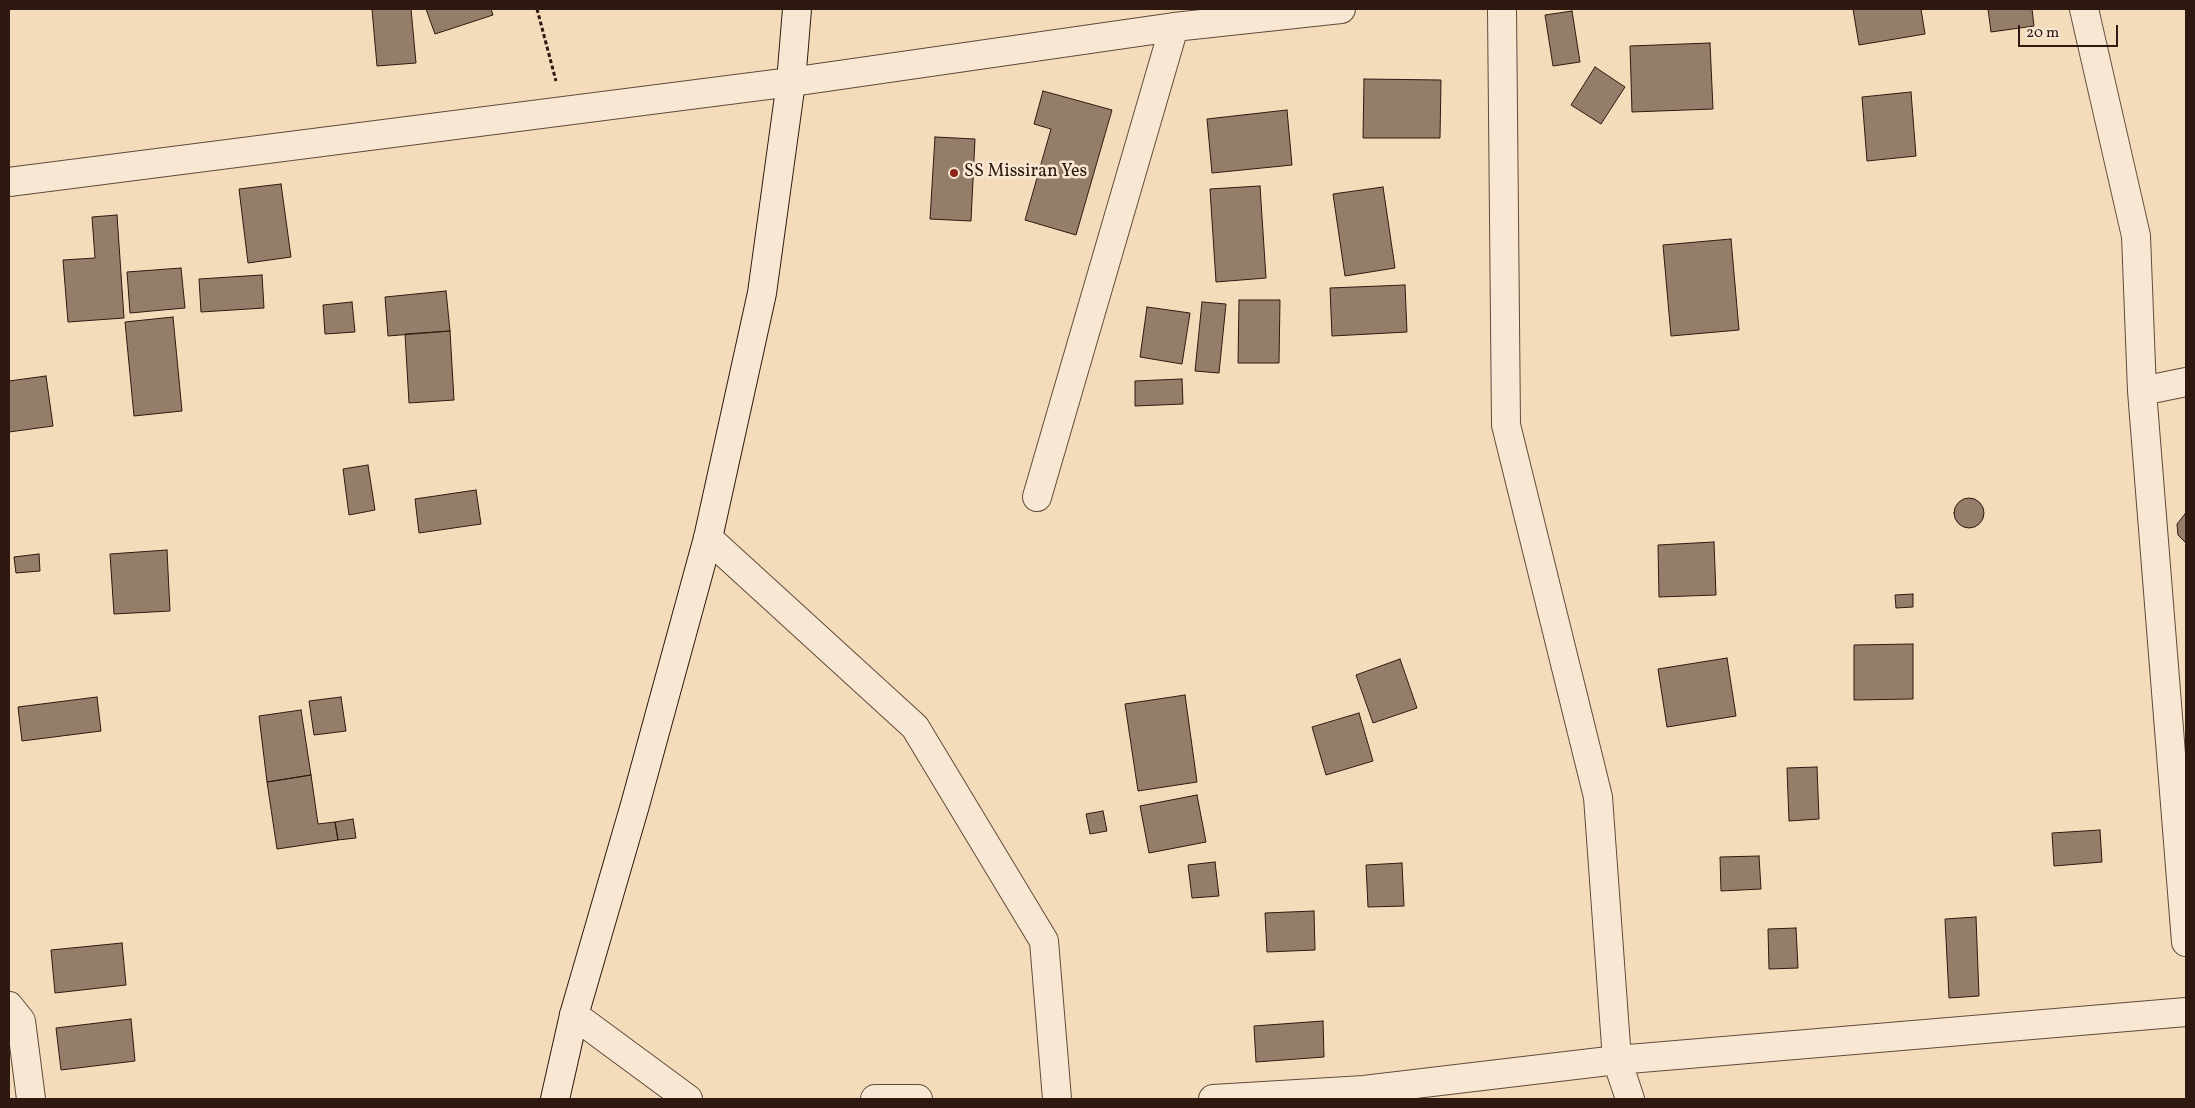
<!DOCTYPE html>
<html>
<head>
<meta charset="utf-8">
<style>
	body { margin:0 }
	#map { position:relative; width:2195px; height:1108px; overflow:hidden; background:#f4dcbb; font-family:Vollkorn,serif }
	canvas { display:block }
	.frame { position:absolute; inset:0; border:10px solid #2e1910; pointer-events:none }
	.scale { position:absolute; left:2018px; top:25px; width:100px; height:22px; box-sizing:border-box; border:2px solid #2e1910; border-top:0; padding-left:6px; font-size:15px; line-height:18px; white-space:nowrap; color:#2e1910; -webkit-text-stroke:4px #f8e8d3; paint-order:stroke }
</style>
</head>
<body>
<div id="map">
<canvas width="2195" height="1108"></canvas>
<div class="frame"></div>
<div class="scale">20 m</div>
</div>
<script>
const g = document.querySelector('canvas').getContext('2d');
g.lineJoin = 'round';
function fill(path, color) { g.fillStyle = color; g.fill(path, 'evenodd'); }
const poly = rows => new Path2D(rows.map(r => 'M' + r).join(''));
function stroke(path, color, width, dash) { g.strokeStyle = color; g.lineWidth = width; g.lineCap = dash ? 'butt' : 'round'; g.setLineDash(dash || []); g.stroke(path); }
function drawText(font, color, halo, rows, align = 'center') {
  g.font = font + ' Vollkorn,serif'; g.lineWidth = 5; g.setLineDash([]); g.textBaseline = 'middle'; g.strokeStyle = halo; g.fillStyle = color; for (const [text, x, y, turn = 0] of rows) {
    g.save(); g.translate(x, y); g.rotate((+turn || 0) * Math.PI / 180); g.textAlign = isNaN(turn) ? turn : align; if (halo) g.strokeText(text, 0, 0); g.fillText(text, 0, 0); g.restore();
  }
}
const building = poly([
	[372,9,411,9,416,63,377,66,372,9],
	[426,9,491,9,493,15,435,34,426,9],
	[1853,9,1921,9,1925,34,1859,45,1853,9],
	[1988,9,2032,9,2034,26,1991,32,1988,9],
	[1572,11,1580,62,1553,66,1545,15,1572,11],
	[1710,43,1713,109,1632,112,1630,46,1710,43],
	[1595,67,1625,87,1601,124,1571,105,1595,67],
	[1364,79,1441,80,1440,138,1363,138,1364,79],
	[1043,91,1112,110,1076,235,1025,220,1051,129,1034,124,1043,91],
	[1911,92,1916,156,1867,161,1862,97,1911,92],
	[1287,110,1292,165,1212,173,1207,119,1287,110],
	[935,137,975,139,971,221,930,219,935,137],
	[281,184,291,257,248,263,239,189,281,184],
	[1260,186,1266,278,1216,282,1210,189,1260,186],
	[1383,187,1395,268,1345,276,1333,194,1383,187],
	[117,215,124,318,68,322,63,260,95,258,92,217,117,215],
	[1731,239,1739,330,1671,336,1663,245,1731,239],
	[181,268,185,308,130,313,127,272,181,268],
	[262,275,264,308,201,312,199,279,262,275],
	[1405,285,1407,332,1332,336,1330,288,1405,285],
	[446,291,450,331,388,336,385,297,446,291],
	[1239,300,1280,300,1279,363,1238,363,1239,300],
	[352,302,355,332,325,334,323,305,352,302],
	[1202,302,1226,304,1219,373,1195,371,1202,302],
	[1147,307,1190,313,1182,364,1140,357,1147,307],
	[173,317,182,411,134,416,125,322,173,317],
	[450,331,454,400,409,403,405,334,450,331],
	[46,376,53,426,9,432,9,381,46,376],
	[1182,379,1183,404,1135,406,1135,381,1182,379],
	[368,465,375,510,349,515,343,469,368,465],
	[476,490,481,524,419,533,415,499,476,490],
	'1954 513a15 15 0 1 1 30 0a15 15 0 1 1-30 0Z',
	[2185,514,2186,514,2186,543,2178,535,2177,524,2185,514],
	[1714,542,1716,595,1659,597,1658,545,1714,542],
	[167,550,170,611,114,614,110,554,167,550],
	[39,554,40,571,16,573,14,557,39,554],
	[1913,594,1913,607,1896,608,1895,595,1913,594],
	[1913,644,1913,699,1854,700,1854,645,1913,644],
	[1727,658,1736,716,1667,727,1658,669,1727,658],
	[1400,659,1417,708,1373,723,1356,675,1400,659],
	[1185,695,1197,782,1138,791,1125,704,1185,695],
	[97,697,101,731,22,741,18,707,97,697],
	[341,697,346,731,314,735,309,701,341,697],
	[301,710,311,775,267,782,259,716,301,710],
	[1359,713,1373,761,1326,775,1312,727,1359,713],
	[1817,767,1819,819,1789,821,1787,768,1817,767],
	[311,775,318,824,335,822,338,840,277,849,267,782,311,775],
	[1197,795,1206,842,1149,853,1140,806,1197,795],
	[1103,811,1107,831,1090,834,1086,814,1103,811],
	[353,819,356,838,338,840,335,822,353,819],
	[2100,830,2102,862,2054,866,2052,833,2100,830],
	[1759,856,1761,889,1721,891,1720,857,1759,856],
	[1215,862,1219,896,1192,898,1188,865,1215,862],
	[1402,863,1404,906,1368,907,1366,865,1402,863],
	[1314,911,1315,950,1267,952,1265,913,1314,911],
	[1976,917,1979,996,1949,998,1945,919,1976,917],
	[1796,928,1798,968,1769,969,1768,929,1796,928],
	[122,943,126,985,55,993,51,950,122,943],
	[131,1019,135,1061,61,1070,56,1028,131,1019],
	[1323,1021,1324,1057,1256,1062,1254,1026,1323,1021]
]);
const path = poly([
	[537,9,556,81]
]);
const street = poly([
	[1502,9,1506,425,1598,797,1617,1060,1630,1099],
	[2084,9,2136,236,2142,391,2186,942],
	[9,182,791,82,1174,27,1341,9],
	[2142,391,2186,382],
	[1037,497,1174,27],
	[708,538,915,727,1044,941,1057,1099],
	[9,1006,21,1021,31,1099],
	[574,1015,688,1099],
	[875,1099,918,1099],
	[1213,1099,1364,1090,1617,1060,2186,1012]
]);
const secondary = poly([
	[555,1099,574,1015,635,805,708,538,762,293,791,82,797,9]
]);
const markers = [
	[954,173,5,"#8f2418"]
];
const poiNames = [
	["SS Missiran Yes",964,173]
];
fill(building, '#957e69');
stroke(building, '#2e1910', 1);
stroke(street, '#604a3b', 30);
stroke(secondary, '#2e1910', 30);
stroke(path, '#2e1910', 3, [4, 2.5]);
stroke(street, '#f8e8d3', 28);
stroke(secondary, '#f8e8d3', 28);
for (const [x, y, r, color] of markers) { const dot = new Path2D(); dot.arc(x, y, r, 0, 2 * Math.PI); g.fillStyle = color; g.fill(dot); stroke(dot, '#f8e8d3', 2); }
drawText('18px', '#2e1910', '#f8e8d3', poiNames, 'left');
</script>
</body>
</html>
